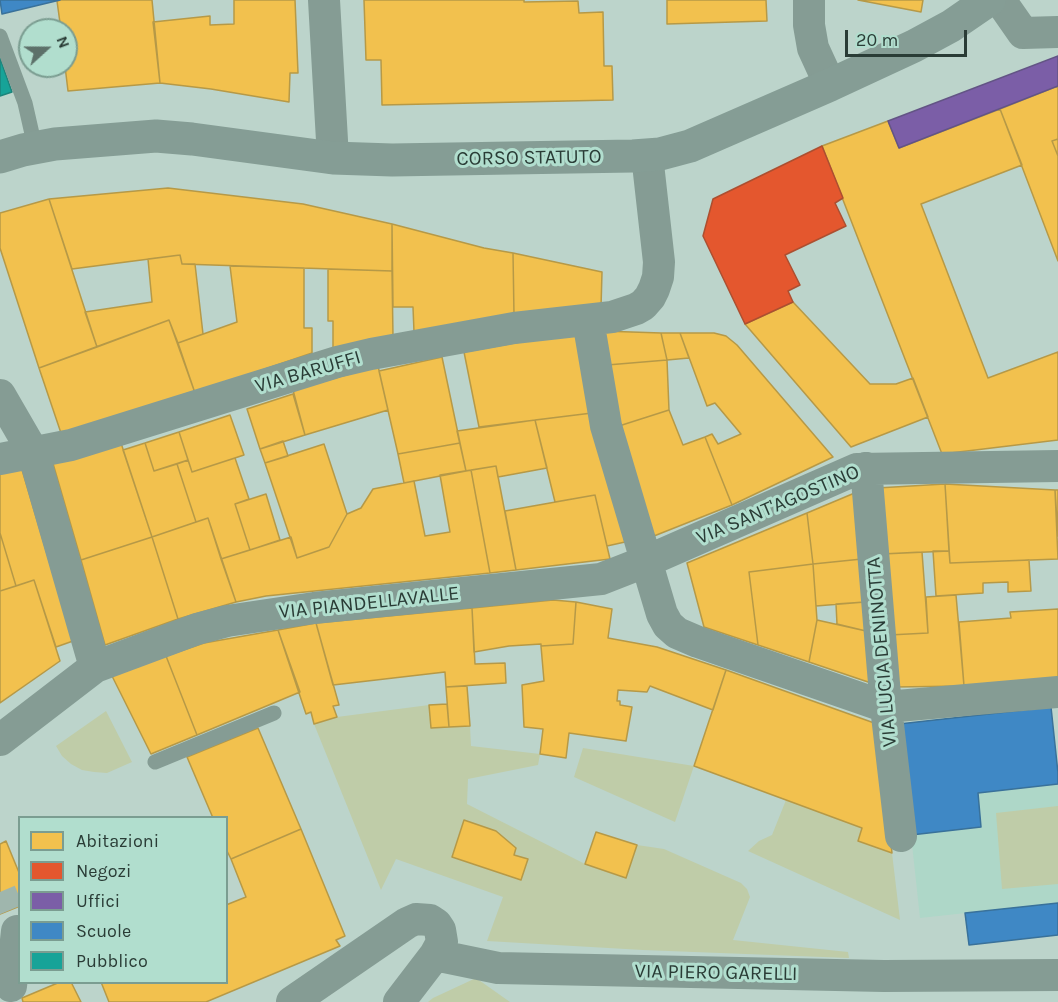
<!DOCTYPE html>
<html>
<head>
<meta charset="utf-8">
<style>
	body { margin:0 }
	#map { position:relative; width:1058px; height:1002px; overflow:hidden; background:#bcd4cb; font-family:Karla,sans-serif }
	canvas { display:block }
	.legend { position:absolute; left:18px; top:816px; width:210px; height:168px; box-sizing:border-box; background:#b1dece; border:2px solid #7b9d91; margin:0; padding:8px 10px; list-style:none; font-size:18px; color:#2a3c36 }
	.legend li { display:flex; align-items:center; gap:12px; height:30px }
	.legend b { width:30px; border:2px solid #7b9d91 }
	.north { position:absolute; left:18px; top:18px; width:60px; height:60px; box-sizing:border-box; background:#b1dece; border:2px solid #7b9d91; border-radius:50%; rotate:69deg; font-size:16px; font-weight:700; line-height:24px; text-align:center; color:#2a3c36 }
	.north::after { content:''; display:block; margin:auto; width:21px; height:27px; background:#5d716a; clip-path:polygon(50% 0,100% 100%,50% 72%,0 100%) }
	.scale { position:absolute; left:845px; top:30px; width:122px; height:27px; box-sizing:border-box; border:3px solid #2a3c36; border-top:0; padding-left:8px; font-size:18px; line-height:21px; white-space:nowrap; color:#2a3c36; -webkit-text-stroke:4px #b1dece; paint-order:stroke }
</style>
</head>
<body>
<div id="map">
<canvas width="1058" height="1002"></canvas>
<ul class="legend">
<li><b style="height:16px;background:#f2c14e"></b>Abitazioni</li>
<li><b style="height:16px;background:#e4572e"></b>Negozi</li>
<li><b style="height:16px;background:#7b5ea7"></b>Uffici</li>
<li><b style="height:16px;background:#3f88c5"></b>Scuole</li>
<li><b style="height:16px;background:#17a398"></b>Pubblico</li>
</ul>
<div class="north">N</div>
<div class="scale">20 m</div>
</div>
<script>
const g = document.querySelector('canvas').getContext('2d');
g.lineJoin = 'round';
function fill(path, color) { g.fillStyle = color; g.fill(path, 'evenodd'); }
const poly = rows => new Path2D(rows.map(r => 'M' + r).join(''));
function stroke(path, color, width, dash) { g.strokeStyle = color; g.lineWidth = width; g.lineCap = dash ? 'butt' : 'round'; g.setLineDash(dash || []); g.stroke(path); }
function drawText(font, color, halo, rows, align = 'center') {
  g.font = font + ' Karla,sans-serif'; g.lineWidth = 6; g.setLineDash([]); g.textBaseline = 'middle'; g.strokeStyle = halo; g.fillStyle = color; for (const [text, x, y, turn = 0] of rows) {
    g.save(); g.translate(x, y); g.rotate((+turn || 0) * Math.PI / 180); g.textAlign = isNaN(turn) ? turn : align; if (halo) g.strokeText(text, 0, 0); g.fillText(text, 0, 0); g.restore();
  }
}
const built = poly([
	[899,724,1058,773,1058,903,920,918]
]);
const green = poly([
	[429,705,431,727,470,726,471,746,540,754,538,765,468,779,467,804,585,864,625,878,637,845,664,849,741,883,747,889,750,897,733,940,848,952,849,958,643,950,487,941,503,897,396,859,381,890,314,724,337,717],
	[106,711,132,762,107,773,94,772,82,770,71,764,62,756,56,746],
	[583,748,694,766,675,822,574,777],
	[786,800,862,828,859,841,892,853,900,920,748,851,759,841,772,835],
	[1058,806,1058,884,1002,889,996,813],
	[476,978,510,1002,428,1002,433,998]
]);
const homes = poly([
	[60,0,152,0,160,83,68,91,65,66,66,30,61,30,57,1,60,0],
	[234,0,295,0,298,73,290,73,289,102,211,89,160,83,153,22,210,16,210,25,234,24,234,0],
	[364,0,524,0,524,2,578,1,579,13,603,12,604,66,612,66,613,100,382,105,381,60,366,60,364,0],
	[667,0,766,0,767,21,667,24,667,0],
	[858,0,923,0,921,12,858,0],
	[1058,86,1058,139,1052,141,1058,156,1058,261,1000,109,1058,86],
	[1000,109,1022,165,921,204,988,378,1058,352,1058,440,942,454,822,146,888,121,899,148,1000,109],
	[1058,139,1058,156,1052,141,1058,139],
	[168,188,303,204,392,224,392,271,182,264,180,255,72,269,49,199,168,188],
	[49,199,97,347,39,368,0,248,0,213,49,199],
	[392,224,484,248,513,253,514,315,414,332,413,307,393,307,392,224],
	[513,253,602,272,601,308,514,315,513,253],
	[180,255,182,264,195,264,203,334,178,343,169,320,97,347,85,312,152,302,148,259,180,255],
	[230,266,304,268,304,328,312,328,312,353,195,393,178,343,237,322,230,266],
	[328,269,392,271,393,337,333,348,333,321,328,321,328,269],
	[793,302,870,384,896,384,913,378,928,417,851,447,745,324,793,302],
	[169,320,195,393,63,439,39,368,169,320],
	[602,331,661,333,667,360,607,365,602,331],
	[577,332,592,413,479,427,464,352,577,332],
	[661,333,680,333,689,358,667,360,661,333],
	[680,333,714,333,726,336,737,345,833,457,732,505,705,437,712,434,718,444,741,434,715,403,707,406,680,333],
	[442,357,460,443,398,454,379,371,442,357],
	[667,360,669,410,619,426,607,365,667,360],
	[378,366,388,410,305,435,293,390,378,366],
	[293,394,305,435,260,449,247,409,293,394],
	[669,410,683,445,705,437,732,505,654,536,619,426,669,410],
	[592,413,625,542,607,546,595,495,555,502,535,420,592,413],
	[230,415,244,455,192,472,179,432,230,415],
	[535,420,547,468,498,477,496,466,466,471,457,431,535,420],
	[179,432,188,460,154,471,145,443,179,432],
	[120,440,152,537,81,560,52,460,120,440],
	[283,441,288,456,265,463,260,449,283,441],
	[145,443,154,471,177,464,196,522,152,537,123,450,145,443],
	[460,443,466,471,404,483,398,454,460,443],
	[324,444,347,514,329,547,297,558,265,463,324,444],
	[235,458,249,499,235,504,250,550,221,559,208,518,196,522,177,464,188,460,192,472,235,458],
	[20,463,73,641,56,647,34,580,16,586,0,533,0,469,20,463],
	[496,466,516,570,490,573,471,470,496,466],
	[471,470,490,573,266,596,236,602,221,559,291,537,297,558,329,547,347,514,361,508,373,489,414,481,425,536,450,532,440,475,471,470],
	[945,484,1055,490,1058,559,950,563,945,484],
	[945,484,949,551,882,554,877,488,945,484],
	[1055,490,1058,490,1058,536,1055,490],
	[857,492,862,559,813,564,807,513,857,492],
	[266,494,280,540,250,550,235,504,266,494],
	[595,495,610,559,516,570,505,511,595,495],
	[807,513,813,564,749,572,758,645,704,627,687,563,807,513],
	[208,518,236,602,178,619,152,537,208,518],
	[0,533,16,586,0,591,0,533],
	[152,537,178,619,105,645,81,560,152,537],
	[933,551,949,551,950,563,1029,560,1031,591,1008,592,1008,582,983,583,983,593,936,596,933,551],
	[922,552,928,633,889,635,882,554,922,552],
	[862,559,865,602,816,606,813,564,862,559],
	[813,564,817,620,809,662,758,645,749,572,813,564],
	[34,580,60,661,0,703,0,591,34,580],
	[956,595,964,686,894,687,889,635,928,633,926,597,956,595],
	[553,600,576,602,573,644,541,646,541,644,509,646,474,652,472,608,553,600],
	[576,602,612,609,608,638,657,647,726,670,713,710,650,686,647,692,618,690,617,701,620,701,620,705,632,707,626,741,569,733,566,758,540,754,543,729,524,727,522,685,544,681,541,646,573,644,576,602],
	[865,602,866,631,837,624,836,604,865,602],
	[472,608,475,664,505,663,506,683,446,687,445,672,333,685,316,623,472,608],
	[1058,609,1058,678,964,686,959,622,1011,618,1010,612,1058,609],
	[817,620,866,631,871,683,809,662,817,620],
	[316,623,339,705,333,706,337,717,314,724,311,712,306,714,278,630,316,623],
	[278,630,300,692,197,735,166,656,204,643,278,630],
	[166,656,197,735,151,754,112,676,166,656],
	[726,670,877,724,892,853,858,841,862,828,694,766,726,670],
	[467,686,470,726,449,727,446,687,467,686],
	[447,704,449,727,431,728,429,705,447,704],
	[258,728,301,829,231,859,226,849,226,818,213,818,187,757,258,728],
	[464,820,496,831,516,848,514,855,528,859,521,880,452,857,464,820],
	[301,829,345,936,336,940,340,946,206,1002,109,1002,101,982,226,982,226,905,246,897,231,859,301,829],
	[596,832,637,845,626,878,585,864,596,832],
	[6,841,20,875,20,906,0,914,0,844,6,841],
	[60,982,71,982,81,1002,23,1002,22,998,60,982]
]);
const shops = poly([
	[822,146,843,198,835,203,846,226,785,255,800,285,788,291,793,302,745,324,703,236,713,199,822,146]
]);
const offices = poly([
	[1058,56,1058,86,899,148,888,121,1058,56]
]);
const schools = poly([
	[0,0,60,0,2,14,0,0],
	[1051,707,1058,773,1058,784,978,793,981,827,911,835,899,724,1051,707],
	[1058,903,1058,935,969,945,965,913,1058,903]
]);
const public = poly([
	[0,58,12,92,0,96,0,58]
]);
const streetTunnel = poly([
	[0,892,8,911]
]);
const lane = poly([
	[0,36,25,103,35,147],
	[155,762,274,713]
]);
const street = poly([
	[324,0,333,158],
	[809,0,809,25,813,48,830,85],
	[1000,0,1023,33,1058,32],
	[588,320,606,426,662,614,668,625,677,633,698,642,886,707,1058,692],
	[0,395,33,452,95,667],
	[0,459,71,445,337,362,371,354,514,328,612,317,636,309,643,305,650,297,654,289,658,277,659,262,647,155],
	[866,468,886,707,901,836],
	[0,740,95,667,197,629,227,621,314,608,601,579,647,561,857,469,1058,466],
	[11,986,17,931],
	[292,1002,407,923,416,919,430,920,436,924,440,930,442,942,435,955],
	[399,1002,435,955,498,968,884,976,1058,975]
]);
const primary = poly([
	[0,157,23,150,55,144,156,136,192,139,333,158,392,160,511,158,633,156,660,154,690,146,830,85,914,46,951,26,989,0]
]);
const streetNames = [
	["CORSO STATUTO",529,158,-1],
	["VIA BARUFFI",308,372,-16],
	["VIA SANT'AGOSTINO",778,505,-23],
	["VIA PIANDELLAVALLE",369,603,-6],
	["VIA LUCIA DENINOTTA",882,652,-95],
	["VIA PIERO GARELLI",716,973,1]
];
fill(built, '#aed7c8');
fill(green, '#bfcca8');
fill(homes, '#f2c14e');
stroke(homes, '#b69947', 1.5);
fill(shops, '#e4572e');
stroke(shops, '#ac4f30', 1.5);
fill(offices, '#7b5ea7');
stroke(offices, '#635485', 1.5);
fill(schools, '#3f88c5');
stroke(schools, '#39719a', 1.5);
fill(public, '#17a398');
stroke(public, '#1d847b', 1.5);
stroke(streetTunnel, '#9fb6ad', 32, [32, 16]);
stroke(lane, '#859c94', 15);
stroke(street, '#859c94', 32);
stroke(primary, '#859d95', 33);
drawText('20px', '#2a3c36', '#b1dece', streetNames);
</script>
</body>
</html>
